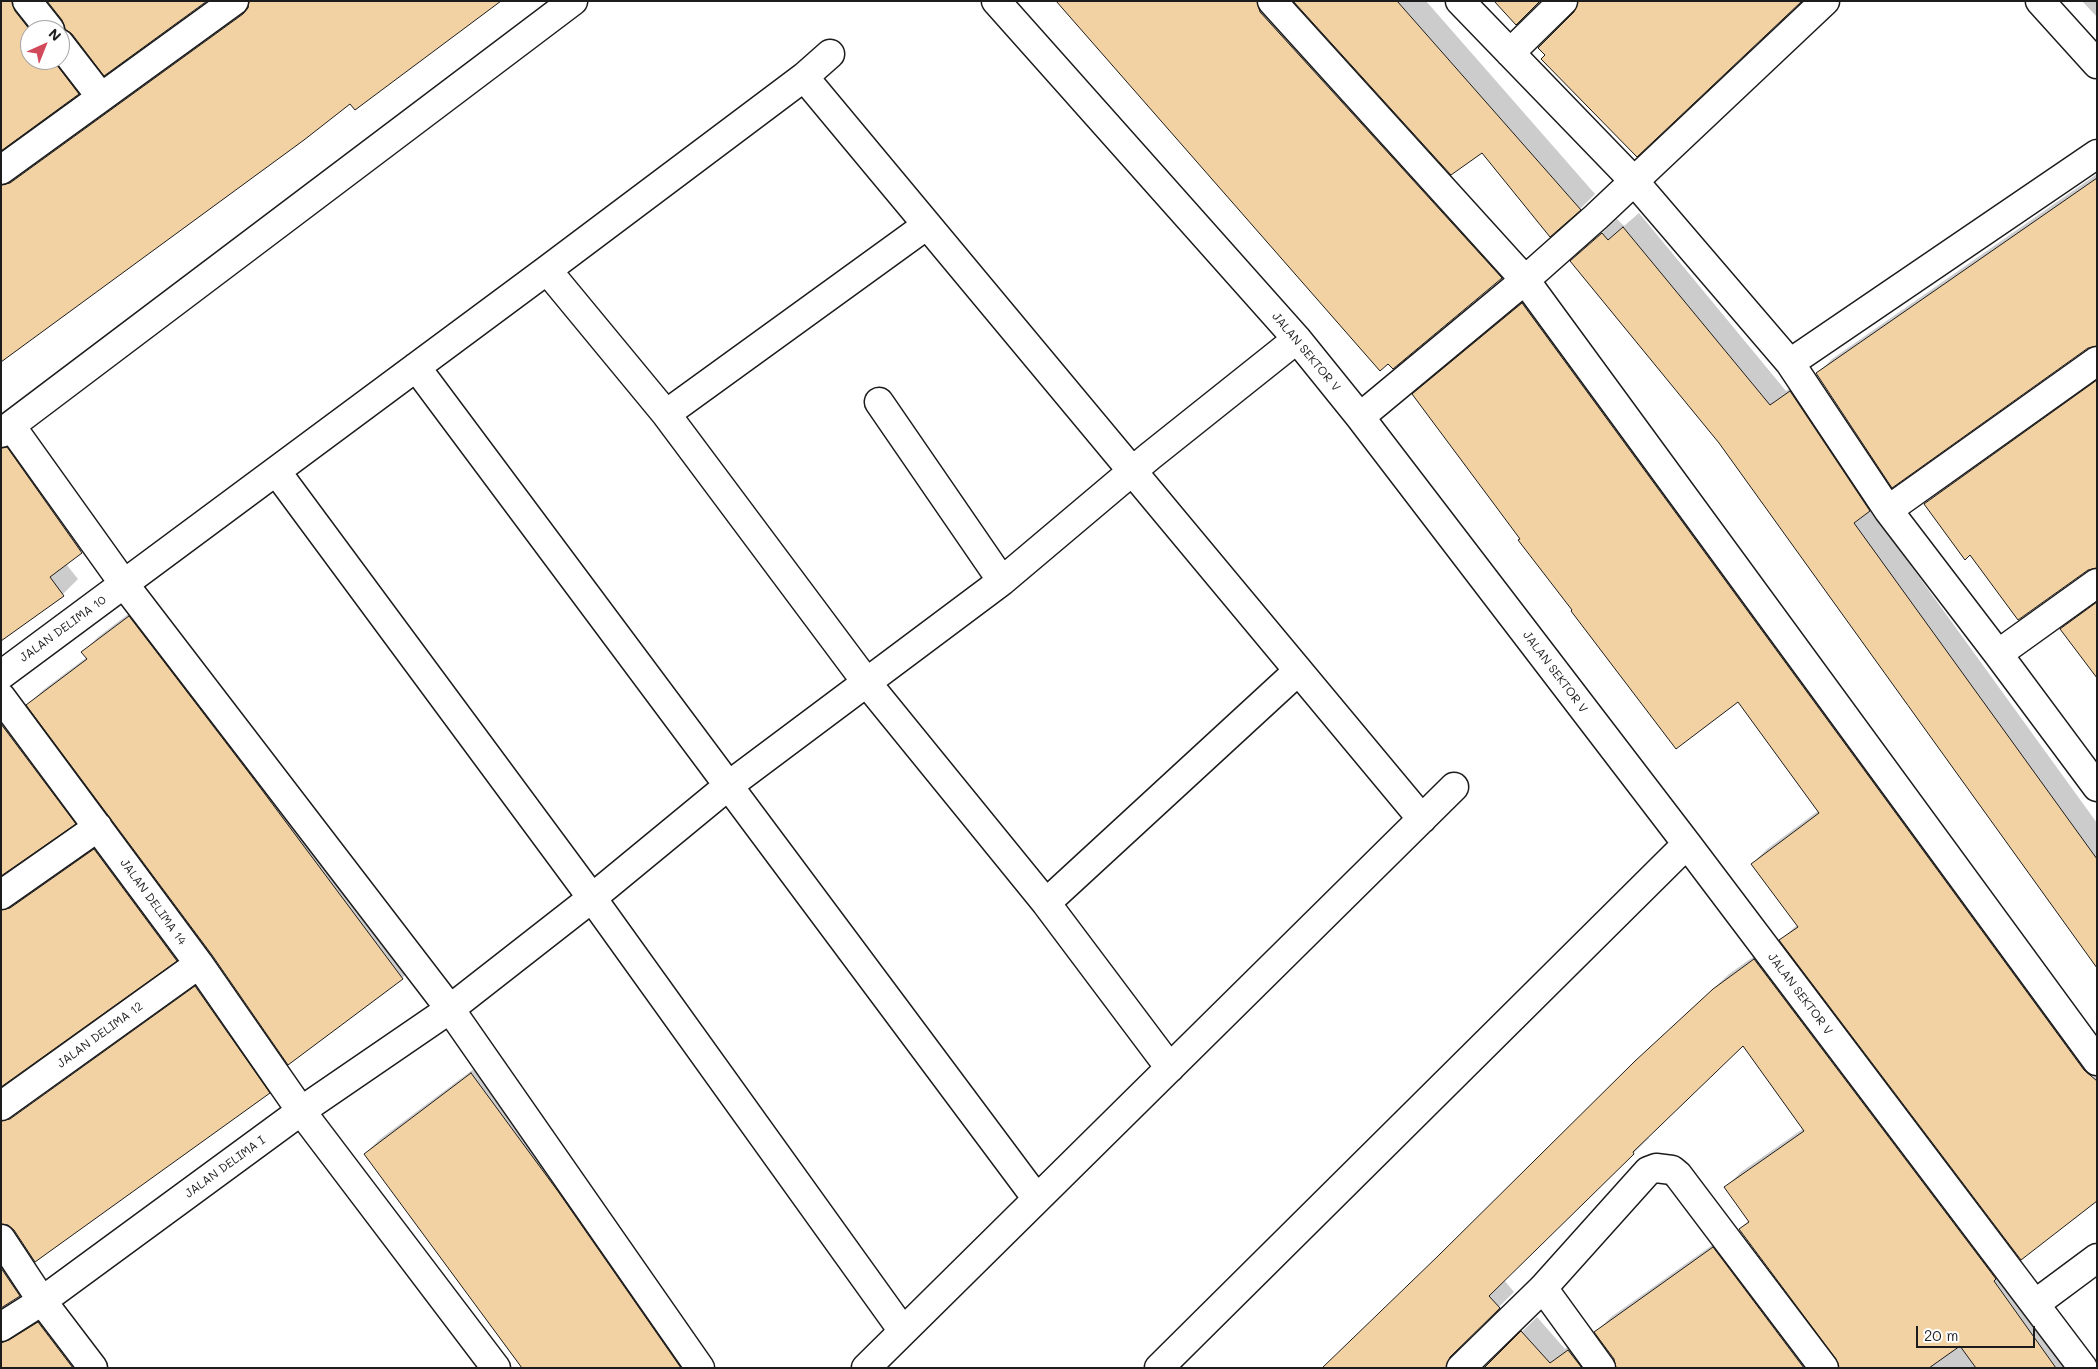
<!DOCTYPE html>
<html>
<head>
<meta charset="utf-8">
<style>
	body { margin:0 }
	#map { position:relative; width:2098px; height:1369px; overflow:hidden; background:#fff; font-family:Mali,sans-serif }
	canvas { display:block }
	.frame { position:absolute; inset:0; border:2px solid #1c1c1c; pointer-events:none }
	.north { position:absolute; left:20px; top:20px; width:50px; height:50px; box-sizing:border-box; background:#fff; border:1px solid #a4a4a4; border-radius:50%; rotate:44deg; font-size:14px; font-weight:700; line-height:20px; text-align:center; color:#1c1c1c }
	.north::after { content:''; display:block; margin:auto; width:18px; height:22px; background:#d1495b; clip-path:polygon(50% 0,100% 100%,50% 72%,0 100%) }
	.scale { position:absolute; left:1916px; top:1326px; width:119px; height:22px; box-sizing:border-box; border:2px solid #1c1c1c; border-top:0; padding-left:6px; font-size:15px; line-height:18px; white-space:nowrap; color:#1c1c1c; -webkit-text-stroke:4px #fff; paint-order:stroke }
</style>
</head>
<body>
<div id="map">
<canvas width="2098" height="1369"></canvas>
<div class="frame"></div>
<div class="north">N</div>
<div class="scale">20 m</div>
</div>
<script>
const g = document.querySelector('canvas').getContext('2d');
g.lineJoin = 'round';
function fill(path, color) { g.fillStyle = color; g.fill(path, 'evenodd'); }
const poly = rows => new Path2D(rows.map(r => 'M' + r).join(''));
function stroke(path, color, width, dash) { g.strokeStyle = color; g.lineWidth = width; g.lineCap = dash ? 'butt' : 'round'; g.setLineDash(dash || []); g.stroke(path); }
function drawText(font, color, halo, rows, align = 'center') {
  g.font = font + ' Mali,sans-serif'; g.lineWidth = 4; g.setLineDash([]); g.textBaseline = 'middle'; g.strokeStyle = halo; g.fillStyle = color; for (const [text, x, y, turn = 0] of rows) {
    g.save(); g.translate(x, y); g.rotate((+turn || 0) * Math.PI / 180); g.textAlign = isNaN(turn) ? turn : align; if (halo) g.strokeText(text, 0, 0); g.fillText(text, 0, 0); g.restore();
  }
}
const shadow = poly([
	[1,1,34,1,60,30,30,30,30,60,60,60,93,78,78,93,1,149],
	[1059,1,1280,1,1517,263,1502,277,1393,368],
	[1295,1,1426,1,1595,194,1580,209,1482,151],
	[2082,1,2097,1,2097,17],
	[250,6,350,102,1,361,1,159,27,168],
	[2097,174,2097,344,1817,374,1832,359],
	[1639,213,1786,391,1806,377,1884,495,1870,509,2097,823,2097,966,1720,442,1572,261,1617,219,1624,226],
	[1538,289,2097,1052,2097,1200,1781,940,1798,924,1752,864,1767,849,1818,811,1738,700,1521,539,1414,394,1429,379],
	[2097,377,2097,566,1971,553,1926,504,1941,489],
	[26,438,96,537,66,564,78,579,63,594,1,640,1,456],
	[2097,599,2097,676,2062,629,2077,614],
	[144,602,417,963,402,978,213,954,28,705,43,690,87,657,83,652,98,637],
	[1,712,90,808,75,823,1,874],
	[110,835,191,945,176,960,1,1085,1,884],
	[1770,945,2080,1368,1841,1368,1838,1358,1740,1229,1749,1220,1726,1187,1741,1172,1804,1128,1743,1044,1647,1137,1649,1138,1504,1280,1514,1292,1464,1341,1460,1348,1460,1356,1471,1368,1324,1368,1455,1241,1606,1090,1729,974],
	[211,972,284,1077,269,1092,15,1230,9,1224,1,1222,1,1095],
	[487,1059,711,1368,523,1368,365,1154,380,1139],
	[1,1228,34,1280,19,1295,1,1307],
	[1729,1233,1834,1368,1617,1368,1615,1358,1596,1332,1611,1317],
	[54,1308,103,1368,1,1368,1,1316],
	[1537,1317,1565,1349,1584,1336,1612,1368,1483,1368,1488,1365]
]);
const building = poly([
	[1,1,12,1,15,11,30,30,30,60,53,60,79,94,1,151,1,1],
	[47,1,207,1,104,76,72,34,65,29,62,20,47,1],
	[249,1,501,1,355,110,350,104,304,140,1,362,1,185,10,183,243,14,248,8,249,1],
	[1056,1,1257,1,1260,12,1502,278,1393,369,1388,364,1380,371,1056,1],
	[1293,1,1397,1,1581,210,1550,237,1482,153,1451,175,1293,1],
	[1494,1,1540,1,1516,25,1494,1],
	[1578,1,1802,1,1637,157,1541,59,1545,55,1538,48,1574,12,1578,1],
	[2097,178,2097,346,2088,348,1892,488,1816,373,2097,178],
	[1623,227,1770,405,1790,391,1870,511,1854,523,2097,859,2097,968,1719,443,1570,261,1602,233,1608,240,1623,227],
	[1522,303,2084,1070,2097,1081,2097,1201,2021,1260,1779,940,1798,927,1751,864,1819,813,1738,702,1676,749,1571,611,1572,610,1518,540,1520,539,1494,504,1412,394,1522,303],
	[2097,380,2097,568,2088,570,2018,620,1970,555,1965,560,1924,504,2097,380],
	[7,447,82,553,50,577,64,596,1,641,1,448,7,447],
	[2097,602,2097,678,2060,629,2097,602],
	[129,616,256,782,403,979,288,1065,212,955,26,705,87,659,81,652,129,616],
	[1,724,76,824,1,876,1,724],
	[94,849,177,961,1,1087,1,910,10,908,94,849],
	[1754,959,1996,1279,1994,1281,2056,1368,1976,1368,1960,1346,1929,1368,1839,1368,1836,1359,1739,1229,1749,1222,1724,1187,1804,1131,1743,1046,1633,1152,1634,1154,1489,1296,1500,1308,1450,1357,1446,1368,1322,1368,1438,1256,1635,1061,1713,989,1754,959],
	[195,986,270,1093,35,1262,14,1230,8,1225,1,1224,1,1121,10,1119,195,986],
	[471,1073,557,1190,681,1368,522,1368,364,1154,471,1073],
	[1713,1247,1804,1368,1616,1368,1614,1359,1594,1332,1713,1247],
	[1,1268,20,1296,1,1308,1,1268],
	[38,1322,73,1368,1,1368,1,1343,9,1340,38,1322],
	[1521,1331,1550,1363,1568,1350,1582,1368,1484,1368,1521,1331]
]);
const minor = poly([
	[27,1,50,30],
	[996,1,1297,339,1360,417,1687,844,2083,1368],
	[1272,1,1525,280,2097,1061],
	[1460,1,1634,181,1790,363,1888,510,1998,654,2097,787],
	[2040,1,2097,64],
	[60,44,101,97],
	[1510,53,1563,1],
	[804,77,1422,819],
	[1,170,234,1],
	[547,270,666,414,867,683,1046,903,1170,1068],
	[1790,363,2097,154],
	[416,367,1037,1199],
	[879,402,1002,581],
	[666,414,927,225],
	[1360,417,1525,280,1596,217,1825,1],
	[11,426,124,584,450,1009,700,1368],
	[1,433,573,1],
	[276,471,592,898,903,1331],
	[1888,510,2097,361],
	[1998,654,2097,583],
	[1,675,547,270,804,77,830,54],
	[1,697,199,964,301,1111,496,1368],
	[1,895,98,827],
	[1046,903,1298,671],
	[1,1106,199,964],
	[1,1239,42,1301,93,1368],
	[1543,1288,1601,1368],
	[2035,1304,2097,1258],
	[1,1327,42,1301,301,1111,450,1009,592,898,728,786,1002,581,1149,457,1297,339],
	[866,1368,1454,787],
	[1159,1368,1687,844],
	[1461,1368,1543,1288,1648,1171,1656,1168,1672,1170,1678,1175,1824,1368]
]);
const streetNames = [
	["JALAN SEKTOR V",1306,352,50],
	["JALAN DELIMA 10",63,629,-36],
	["JALAN SEKTOR V",1555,672,53],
	["JALAN DELIMA 14",153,902,54],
	["JALAN SEKTOR V",1800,994,53],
	["JALAN DELIMA 12",100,1035,-36],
	["JALAN DELIMA I",225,1167,-36]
];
fill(shadow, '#0003');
fill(building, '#f2d1a3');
stroke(building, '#1c1c1c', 1);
stroke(minor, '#1c1c1c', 31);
stroke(minor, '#fff', 28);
drawText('12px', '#1c1c1c', '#fff', streetNames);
</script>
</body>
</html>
